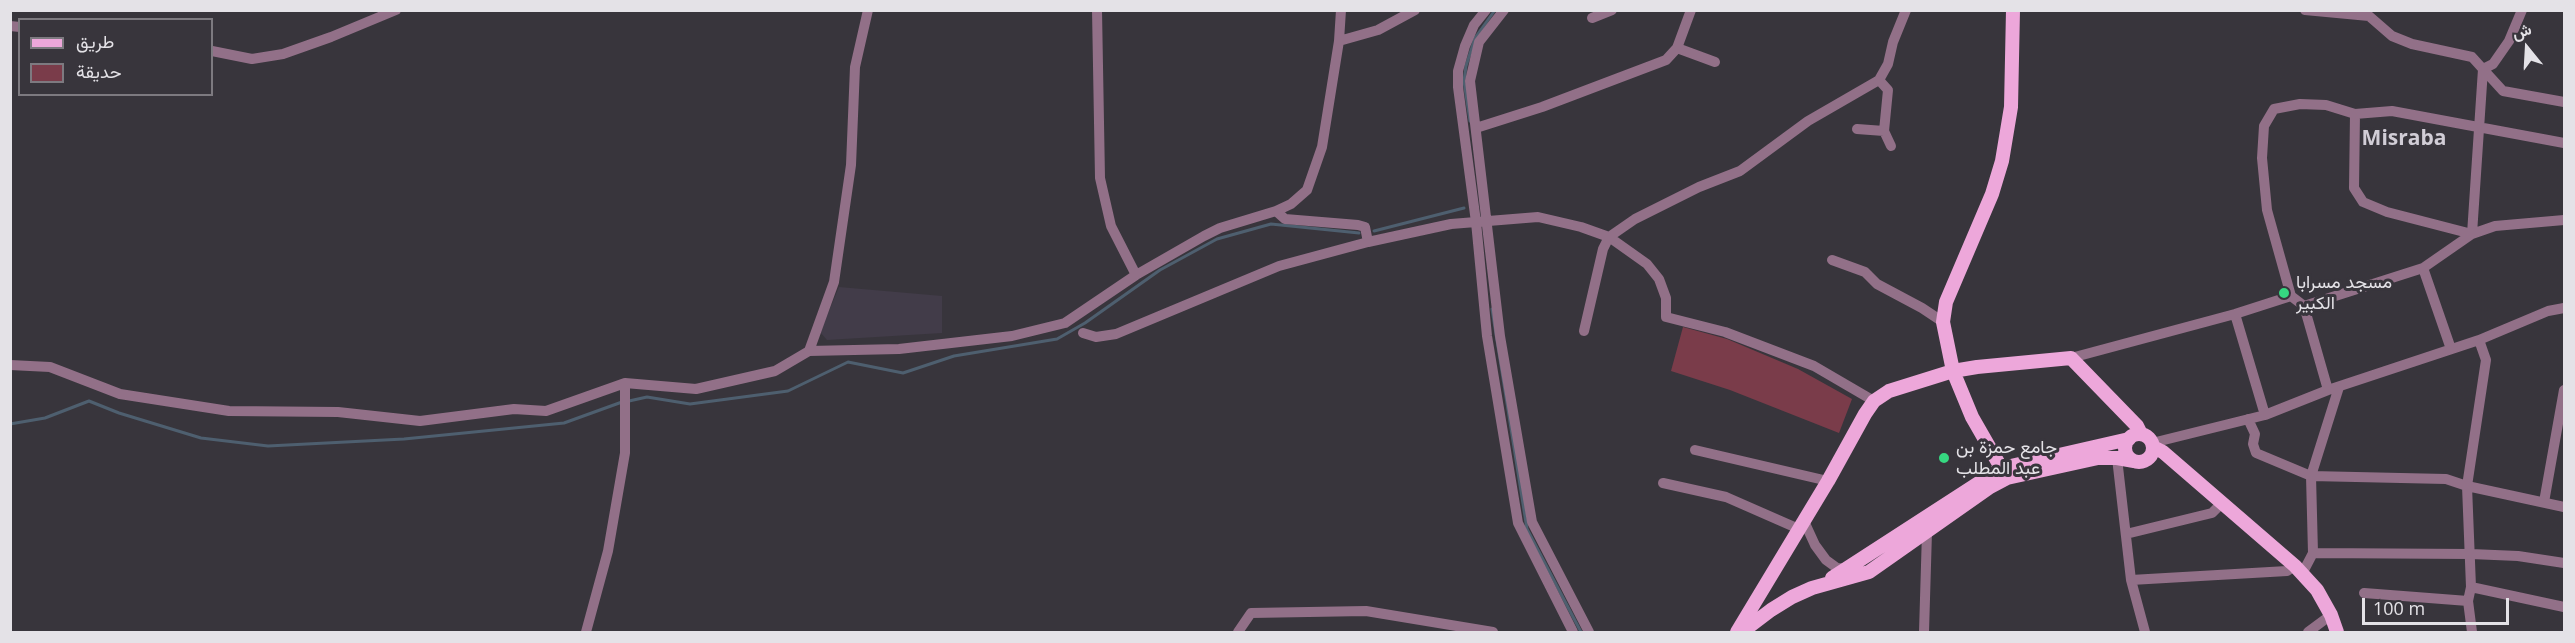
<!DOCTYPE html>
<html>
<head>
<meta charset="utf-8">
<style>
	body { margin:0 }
	#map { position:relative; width:2575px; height:643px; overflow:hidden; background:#38353c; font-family:"Open Sans",Vazirmatn,sans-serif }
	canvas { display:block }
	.frame { position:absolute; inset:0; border:12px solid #e4e2e7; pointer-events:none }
	.legend { position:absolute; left:18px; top:18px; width:195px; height:78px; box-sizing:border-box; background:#38353c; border:2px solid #7d7a80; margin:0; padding:8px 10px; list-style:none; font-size:18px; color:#e4e2e7 }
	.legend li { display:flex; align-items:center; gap:12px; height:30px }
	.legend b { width:30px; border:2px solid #7d7a80 }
	.north { position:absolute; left:2497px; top:18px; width:60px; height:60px; -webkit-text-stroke:4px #38353c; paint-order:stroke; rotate:342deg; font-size:16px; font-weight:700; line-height:24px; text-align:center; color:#e4e2e7 }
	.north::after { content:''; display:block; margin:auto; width:21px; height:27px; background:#e4e2e7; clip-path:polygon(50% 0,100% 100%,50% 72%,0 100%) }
	.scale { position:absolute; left:2362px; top:598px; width:147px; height:27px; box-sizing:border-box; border:3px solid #e4e2e7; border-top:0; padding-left:8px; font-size:18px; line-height:21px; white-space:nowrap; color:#e4e2e7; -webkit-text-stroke:4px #38353c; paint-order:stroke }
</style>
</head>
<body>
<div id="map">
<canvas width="2575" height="643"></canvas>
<div class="frame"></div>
<ul class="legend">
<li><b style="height:8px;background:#eda7da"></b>طريق</li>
<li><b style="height:16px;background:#7a3c4a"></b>حديقة</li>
</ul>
<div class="north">ش</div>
<div class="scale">100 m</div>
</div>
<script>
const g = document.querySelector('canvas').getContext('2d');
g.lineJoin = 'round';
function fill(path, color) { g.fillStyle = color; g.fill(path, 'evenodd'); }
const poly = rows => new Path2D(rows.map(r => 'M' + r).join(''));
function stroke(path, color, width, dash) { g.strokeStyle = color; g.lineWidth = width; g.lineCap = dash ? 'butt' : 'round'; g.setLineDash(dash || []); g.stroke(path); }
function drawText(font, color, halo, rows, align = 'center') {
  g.font = font + ' "Open Sans",Vazirmatn,sans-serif'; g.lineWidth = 6; g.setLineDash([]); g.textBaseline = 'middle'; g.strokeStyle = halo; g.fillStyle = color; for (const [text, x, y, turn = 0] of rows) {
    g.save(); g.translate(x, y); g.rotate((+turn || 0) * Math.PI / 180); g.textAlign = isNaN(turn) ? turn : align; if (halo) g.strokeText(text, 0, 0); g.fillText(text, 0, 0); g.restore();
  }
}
const built = poly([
	[839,287,942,296,942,333,827,340,820,332]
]);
const green = poly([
	[1683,327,1727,339,1798,369,1852,399,1839,433,1730,390,1671,371]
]);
const stream = poly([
	[1470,121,1464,81,1466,66,1475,38,1495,10],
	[1374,231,1464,208],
	[1492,309,1527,529,1581,632],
	[629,401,647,397,690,404,788,391,848,362,903,373,954,356,1057,339,1085,323,1160,270,1217,239,1271,224,1359,233],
	[10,424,45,418,89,401,119,413,201,438,268,446,404,439,564,423,622,402]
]);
const minor = poly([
	[1097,10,1100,178,1111,226,1136,275],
	[1486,10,1474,25,1465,46,1458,71,1458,87,1476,222,1487,336,1518,523,1573,632],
	[1504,10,1479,42,1470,81,1500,336,1532,522,1589,632],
	[2305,10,2369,16,2392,36,2412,44,2472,57,2503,91,2564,102],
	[1592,18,1612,10],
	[10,26,20,27],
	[1339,41,1341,10],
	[1677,48,1715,62],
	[212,51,252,59,283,54,331,37,396,10],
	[1879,80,1888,90,1884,131,1891,146],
	[2355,114,2354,188,2363,202,2387,212,2472,234,2483,69,2493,64,2509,41,2522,10],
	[1476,128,1542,107,1666,60,1677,48,1691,10],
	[1857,129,1884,131],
	[1276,211,1285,219,1358,225,1365,227,1368,242],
	[1832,260,1865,272,1877,284,1922,308,1943,322],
	[2423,268,2451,349],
	[2291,296,2267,210,2262,158,2264,126,2274,109,2300,104,2326,105,2355,114,2392,111,2564,143],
	[2304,306,2328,390],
	[2235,314,2265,415],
	[1584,331,1603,249,1609,237,1635,219,1699,187,1740,171,1808,121,1879,80,1888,64,1893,42,1906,10],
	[1083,333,1096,337,1116,334,1279,266,1368,242,1451,224,1538,217,1581,227,1609,237,1647,264,1659,279,1666,298,1666,317,1725,332,1814,366,1874,401],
	[809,351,834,282,851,165,855,67,868,10],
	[2071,358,2235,314,2291,296,2304,306,2423,268,2472,234,2495,226,2564,220],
	[10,365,50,367,120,394,229,411,338,412,420,421,514,409,546,411,625,383,696,389,775,371,809,351,899,349,1012,336,1065,323,1136,275,1204,236,1220,228,1276,211,1291,204,1307,190,1322,147,1339,41,1378,30,1415,10],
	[2248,419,2255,434,2253,444,2256,453,2311,476,2446,479,2467,486,2564,507],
	[2152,443,2265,415,2328,390,2479,340,2548,311,2564,308],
	[1695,450,1828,481],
	[2117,458,2131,580,2145,632],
	[1663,483,1726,497,1799,529],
	[2544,502,2564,390],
	[1804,521,1815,545,1826,560,1837,568,1848,569],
	[2126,534,2212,513,2222,503],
	[2313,553,2471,554,2518,556,2564,563],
	[2302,574,2313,553,2311,476,2339,387],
	[2131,580,2287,571,2295,566],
	[2471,587,2564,607],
	[2364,593,2468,601],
	[586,632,608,551,625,453,625,383],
	[1238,632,1251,613,1366,611,1493,632],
	[1924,632,1927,532],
	[2308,632,2331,615],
	[2472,632,2468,601,2471,587,2467,486,2486,360,2479,340]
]);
const major = poly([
	'2125 448a14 14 0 1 1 28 0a14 14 0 1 1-28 0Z',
	[2153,447,2163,452,2295,566,2317,590,2331,615,2337,632],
	[2007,478,1972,417,1953,371,1943,322,1946,302,1992,194,2002,161,2011,107,2013,10],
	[1832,578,2002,468,2129,439],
	[1737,632,1828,481,1865,414,1874,401,1889,391,1953,371,1977,367,2071,358,2137,426,2141,434],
	[1742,632,1771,610,1792,597,1812,588,1869,572,1990,487,2007,478,2098,458,2117,458,2134,461]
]);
const markers = [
	[2284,293,6,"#36d881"],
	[1944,458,6,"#36d881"]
];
const poiNames = [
	["مسجد مسرابا",2296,283],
	["الكبير",2296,304],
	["جامع حمزة بن",1956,448],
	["عبد المطلب",1956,469]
];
const quarterNames = [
	["Misraba",2404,139]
];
fill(built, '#423c49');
fill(green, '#7a3c4a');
stroke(stream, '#4e5f6f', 3);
stroke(minor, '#927088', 10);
stroke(major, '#eda7da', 14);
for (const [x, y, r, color] of markers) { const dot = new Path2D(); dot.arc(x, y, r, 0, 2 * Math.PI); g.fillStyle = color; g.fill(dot); stroke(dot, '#38353c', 2); }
drawText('18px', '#e4e2e7', '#38353c', poiNames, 'left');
drawText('bold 21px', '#d1cdd6', '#38353c', quarterNames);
</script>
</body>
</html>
